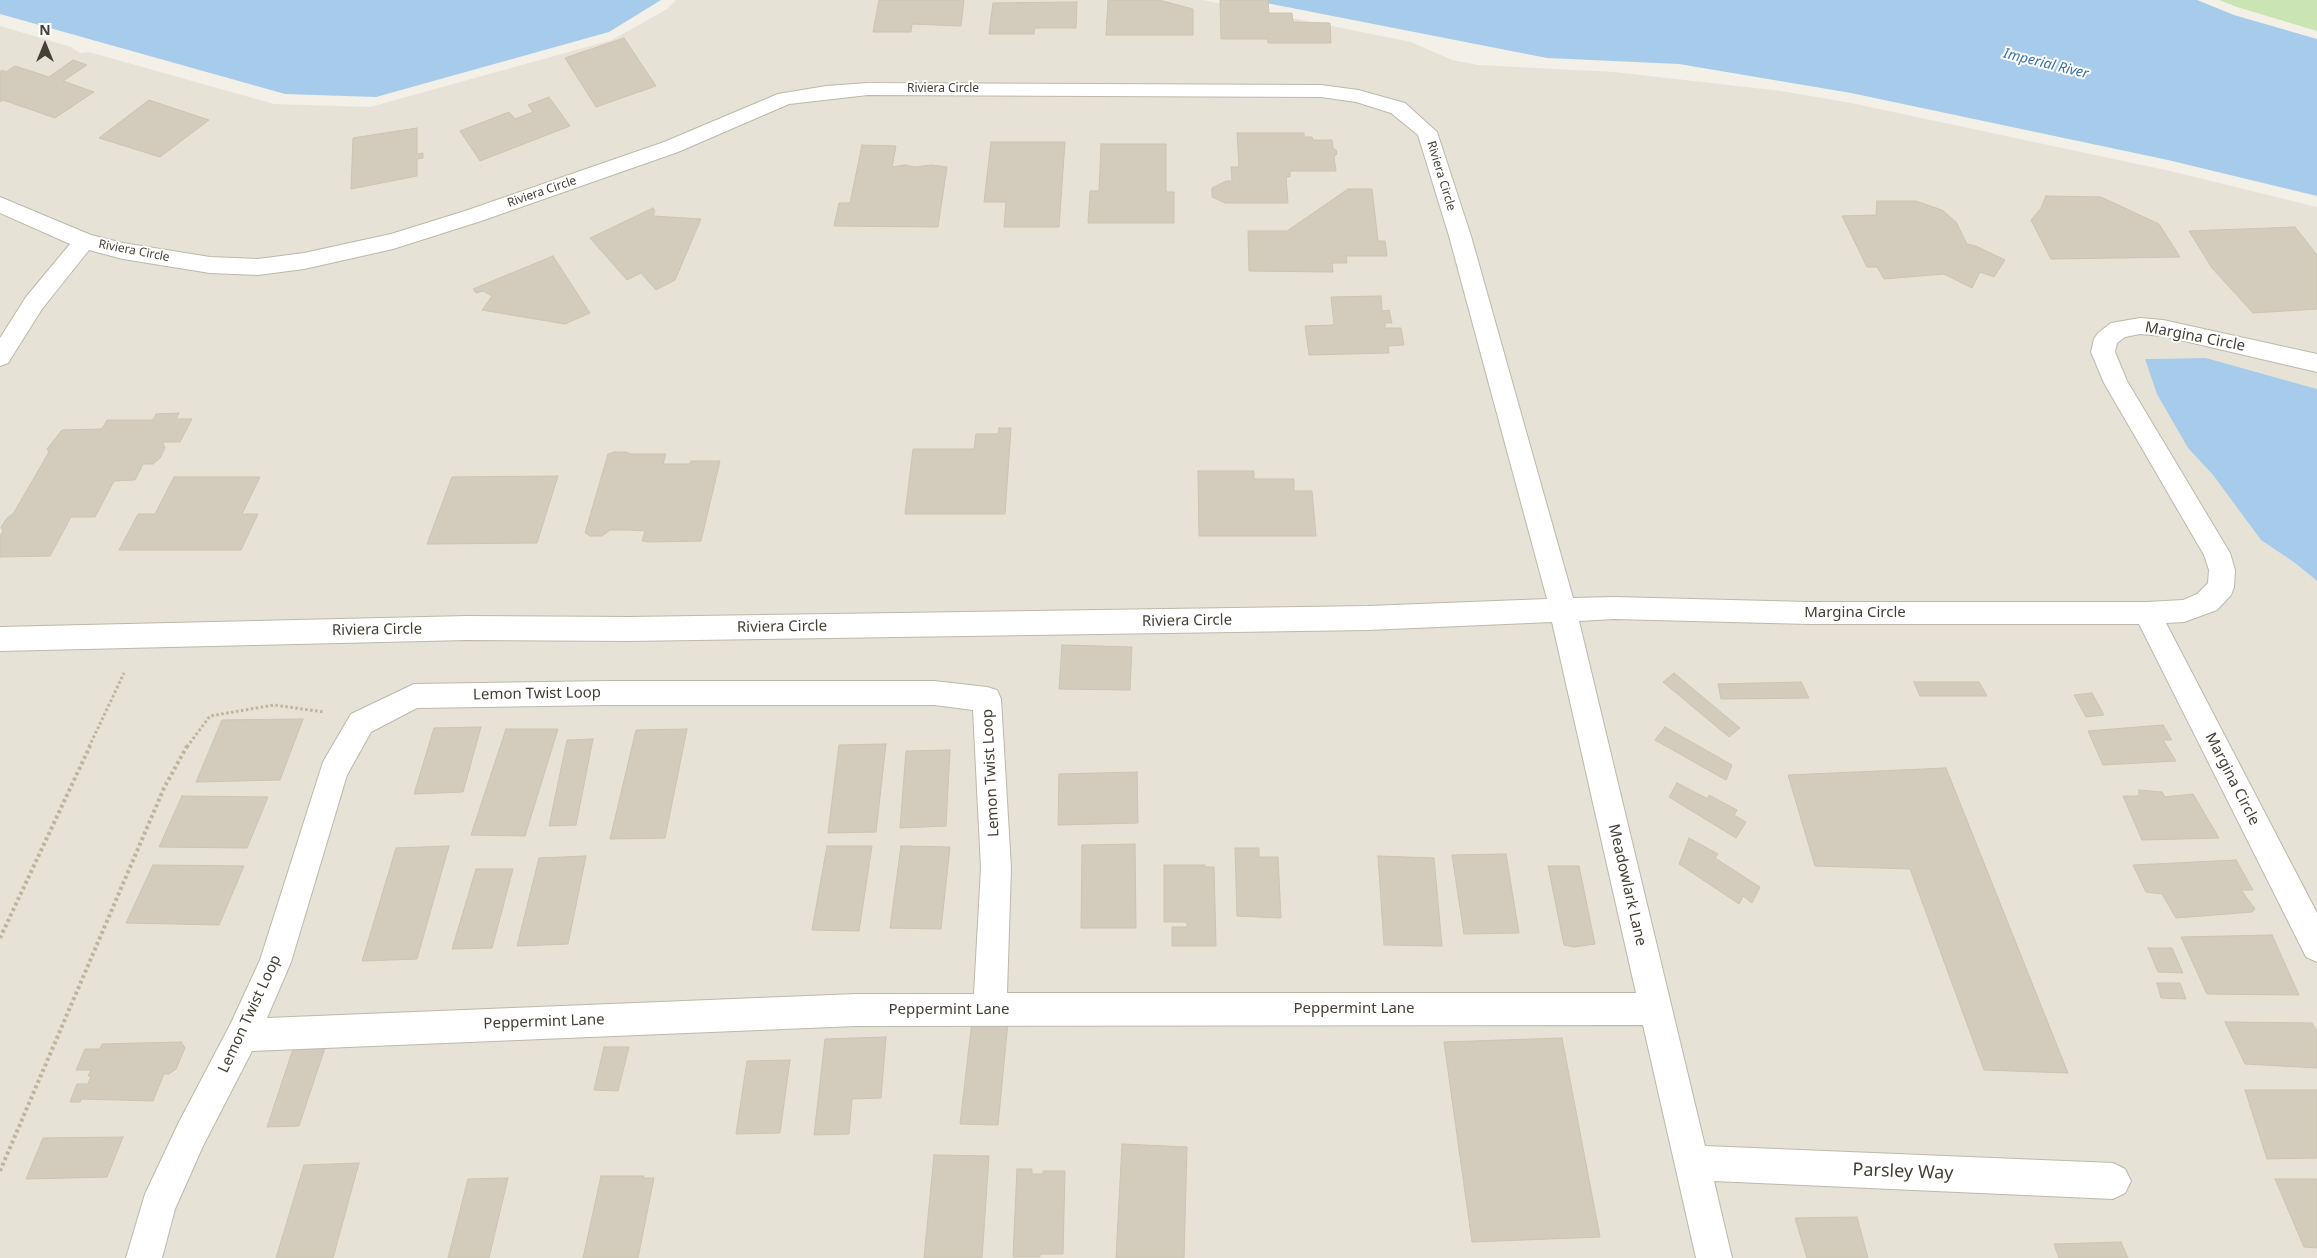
<!DOCTYPE html>
<html>
<head>
<meta charset="utf-8">
<style>
	body { margin:0 }
	#map { position:relative; width:2317px; height:1258px; overflow:hidden; background:#f2f0e7; font-family:"Noto Sans",sans-serif }
	canvas { display:block }
	.north { position:absolute; left:20px; top:20px; width:50px; height:50px; -webkit-text-stroke:4px #fff; paint-order:stroke; rotate:0deg; font-size:14px; font-weight:700; line-height:20px; text-align:center; color:#454036 }
	.north::after { content:''; display:block; margin:auto; width:18px; height:22px; background:#454036; clip-path:polygon(50% 0,100% 100%,50% 72%,0 100%) }
</style>
</head>
<body>
<div id="map">
<canvas width="2317" height="1258"></canvas>
<div class="north">N</div>
</div>
<script>
const g = document.querySelector('canvas').getContext('2d');
g.lineJoin = 'round';
function fill(path, color) { g.fillStyle = color; g.fill(path, 'evenodd'); }
const poly = rows => new Path2D(rows.map(r => 'M' + r).join(''));
function stroke(path, color, width, dash) { g.strokeStyle = color; g.lineWidth = width; g.lineCap = dash ? 'butt' : 'round'; g.setLineDash(dash || []); g.stroke(path); }
function drawText(font, color, halo, rows, align = 'center') {
  g.font = font + ' "Noto Sans",sans-serif'; g.lineWidth = 4; g.setLineDash([]); g.textBaseline = 'middle'; g.strokeStyle = halo; g.fillStyle = color; for (const [text, x, y, turn = 0] of rows) {
    g.save(); g.translate(x, y); g.rotate((+turn || 0) * Math.PI / 180); g.textAlign = isNaN(turn) ? turn : align; if (halo) g.strokeText(text, 0, 0); g.fillText(text, 0, 0); g.restore();
  }
}
const residential = poly([
	[676,0,1203,0,1411,42,1452,60,1478,65,1614,72,1781,91,1851,103,2170,171,2317,207,2317,389,2206,358,2146,359,2174,422,2188,448,2213,475,2261,540,2295,563,2317,581,2317,1258,0,1258,0,26,71,47,80,53,89,52,274,104,370,107,612,40,667,9]
]);
const green = poly([
	[2219,0,2317,0,2317,31,2237,7]
]);
const water = poly([
	[0,0,661,0,609,32,376,97,285,94,0,14],
	[1251,0,2197,0,2234,15,2317,39,2317,196,2168,160,1851,93,1679,64,1547,58],
	[2206,358,2317,389,2317,581,2295,563,2261,540,2213,475,2188,448,2157,394,2145,359]
]);
const building = poly([
	[879,0,964,0,961,26,912,24,911,32,873,32,879,0],
	[1108,0,1159,0,1193,9,1193,35,1106,35,1108,0],
	[1220,0,1268,0,1269,13,1292,13,1293,22,1330,23,1331,43,1268,43,1268,39,1221,39,1220,0],
	[1077,2,1076,28,1035,28,1034,34,989,34,993,3,1077,2],
	[624,38,656,86,596,107,565,58,624,38],
	[73,60,87,65,63,81,94,92,55,118,3,100,0,102,0,72,2,70,6,72,15,66,49,77,73,60],
	[549,97,570,126,480,161,460,131,509,112,515,119,533,112,528,105,549,97],
	[149,100,209,120,160,157,99,138,149,100],
	[417,128,417,154,423,153,423,158,417,159,417,176,351,189,353,138,417,128],
	[1237,133,1304,133,1304,137,1312,137,1313,140,1332,140,1333,148,1336,150,1337,154,1334,157,1336,171,1290,171,1290,177,1286,177,1288,203,1225,203,1212,197,1212,188,1226,181,1232,181,1231,167,1239,167,1237,133],
	[991,142,1065,142,1059,227,1004,227,1006,202,984,202,991,142],
	[1101,144,1166,144,1166,192,1174,192,1174,223,1088,223,1090,191,1099,191,1101,144],
	[862,145,896,146,892,167,905,165,915,167,931,165,947,167,938,227,834,226,839,203,850,203,862,145],
	[1348,189,1372,189,1378,241,1385,241,1387,256,1346,256,1347,263,1332,263,1333,272,1249,271,1248,231,1287,231,1348,189],
	[2046,196,2101,197,2159,224,2180,257,2051,259,2031,220,2041,208,2046,196],
	[1877,201,1916,201,1942,210,1956,222,1967,244,1976,246,2005,260,1994,277,1980,272,1972,288,1944,274,1884,279,1877,267,1867,267,1842,216,1876,215,1877,201],
	[653,208,655,211,653,216,701,219,675,280,656,290,641,273,627,280,590,238,653,208],
	[2295,227,2317,255,2317,309,2253,313,2212,268,2189,231,2295,227],
	[553,256,590,313,565,324,482,310,492,296,483,291,476,293,473,289,553,256],
	[1381,296,1382,311,1389,310,1392,323,1385,323,1385,328,1401,328,1404,345,1388,346,1389,353,1309,355,1305,326,1334,325,1331,297,1381,296],
	[179,413,176,419,192,419,180,442,164,442,163,444,165,448,160,458,153,464,143,464,135,480,114,481,95,517,71,517,50,556,0,557,0,536,3,531,1,527,7,518,13,514,49,452,47,449,62,430,102,429,107,420,153,420,156,414,179,413],
	[999,428,1011,428,1005,514,905,514,913,449,974,449,976,434,998,434,999,428],
	[614,452,626,452,631,454,666,454,663,464,690,464,691,461,720,461,701,541,648,542,642,541,645,531,629,530,610,530,602,536,590,536,585,533,608,454,614,452],
	[1198,471,1254,471,1254,479,1294,479,1294,491,1312,491,1316,536,1199,536,1198,471],
	[558,476,537,543,427,544,452,477,558,476],
	[174,477,260,477,242,514,258,514,241,550,119,550,138,514,155,514,174,477],
	[1062,645,1132,647,1130,690,1059,689,1062,645],
	[1674,673,1740,728,1729,737,1663,682,1674,673],
	[1801,682,1809,698,1721,699,1718,684,1801,682],
	[1914,682,1979,682,1987,696,1920,696,1914,682],
	[2092,693,2104,715,2086,717,2074,695,2092,693],
	[303,719,280,780,196,782,222,720,303,719],
	[2163,725,2172,740,2163,740,2176,761,2103,765,2088,731,2163,725],
	[481,727,463,792,414,794,434,728,481,727],
	[1665,727,1732,765,1726,780,1655,740,1665,727],
	[506,729,558,729,525,836,471,835,506,729],
	[687,729,665,838,610,839,636,730,687,729],
	[593,739,576,825,549,826,567,740,593,739],
	[886,744,876,832,828,833,839,745,886,744],
	[950,750,946,826,900,828,906,751,950,750],
	[1946,768,2068,1073,1984,1070,1910,869,1815,866,1788,775,1946,768],
	[1137,772,1138,823,1058,825,1059,774,1137,772],
	[1677,783,1708,799,1709,795,1737,810,1734,815,1746,822,1736,838,1669,797,1677,783],
	[2139,790,2162,792,2165,797,2193,794,2219,838,2142,840,2123,796,2139,796,2139,790],
	[182,796,268,797,247,848,159,847,182,796],
	[1689,838,1718,854,1715,858,1760,887,1752,903,1743,896,1739,904,1679,864,1689,838],
	[1135,844,1136,928,1081,928,1082,845,1135,844],
	[449,846,417,959,362,961,396,848,449,846],
	[827,846,872,846,859,931,812,930,827,846],
	[901,846,950,847,941,929,890,928,901,846],
	[1235,848,1259,848,1259,857,1278,857,1281,918,1237,916,1235,848],
	[1506,854,1519,933,1464,934,1452,855,1506,854],
	[586,856,568,944,517,946,539,858,586,856],
	[1378,856,1434,858,1442,946,1384,945,1378,856],
	[2236,860,2253,890,2241,890,2255,909,2252,912,2176,918,2162,894,2146,892,2133,865,2236,860],
	[153,865,244,866,219,925,126,923,153,865],
	[1164,865,1205,865,1205,867,1214,867,1216,946,1172,946,1172,927,1187,927,1187,922,1164,922,1164,865],
	[1548,866,1579,866,1595,944,1574,947,1564,945,1548,866],
	[476,869,513,869,492,948,452,949,476,869],
	[2272,935,2299,995,2207,994,2181,937,2272,935],
	[2148,948,2172,948,2183,973,2158,972,2148,948],
	[2157,983,2180,983,2186,999,2161,998,2157,983],
	[972,1021,1008,1022,998,1125,960,1124,972,1021],
	[2225,1022,2312,1023,2317,1031,2317,1068,2245,1064,2225,1022],
	[886,1037,881,1098,852,1099,849,1134,814,1135,825,1039,886,1037],
	[1562,1038,1600,1237,1472,1242,1444,1042,1562,1038],
	[181,1042,185,1048,176,1069,169,1074,164,1074,153,1101,81,1099,80,1102,70,1102,77,1084,88,1084,91,1076,88,1076,91,1070,76,1070,85,1049,100,1049,102,1044,181,1042],
	[327,1042,299,1126,267,1127,295,1043,327,1042],
	[604,1047,629,1047,618,1091,594,1090,604,1047],
	[790,1060,780,1133,736,1134,747,1061,790,1060],
	[2245,1090,2317,1090,2317,1158,2267,1159,2245,1090],
	[123,1137,107,1177,26,1179,43,1138,123,1137],
	[1122,1144,1187,1147,1184,1258,1116,1258,1122,1144],
	[934,1155,989,1156,982,1258,924,1258,934,1155],
	[359,1163,333,1258,276,1258,304,1165,359,1163],
	[1017,1169,1032,1169,1032,1174,1043,1174,1043,1171,1065,1171,1063,1254,1040,1254,1040,1257,1013,1257,1017,1169],
	[601,1176,644,1176,643,1178,654,1178,638,1258,583,1258,601,1176],
	[508,1178,489,1258,448,1258,468,1179,508,1178],
	[2275,1179,2317,1179,2317,1248,2304,1247,2275,1179],
	[1857,1217,1868,1258,1807,1258,1795,1218,1857,1217],
	[2121,1242,2128,1258,2059,1258,2054,1244,2121,1242]
]);
const pathFar1 = poly([
	[89,747,124,673],
	[187,747,210,716,274,705,324,712]
]);
const path = poly([
	[0,938,90,746],
	[0,1171,164,788,187,746]
]);
const minor = poly([
	[868,83,1321,85,1358,90,1405,103,1437,132,1471,236,1573,598,1614,597,1809,602,2147,602,2183,600,2197,594,2208,583,2209,570,2204,555,2104,383,2091,352,2094,339,2098,333,2111,323,2140,318,2163,320,2317,354,2317,372,2163,336,2140,334,2125,337,2117,343,2115,352,2127,381,2230,553,2235,570,2234,587,2231,595,2217,610,2184,622,2166,623,2317,913,2317,962,2306,957,2139,624,1809,624,1614,619,1579,621,1705,1146,2113,1163,2125,1169,2131,1181,2125,1193,2113,1199,1714,1181,1732,1258,1696,1258,1643,1025,856,1026,252,1051,203,1146,175,1209,162,1258,126,1258,145,1194,179,1122,231,1023,260,960,323,762,351,714,414,684,609,681,934,681,987,687,997,690,1001,699,1011,868,1007,993,1636,993,1552,622,1368,630,629,641,467,640,0,651,0,627,467,616,629,617,1368,606,1547,599,1449,236,1418,135,1391,113,1356,102,1321,97,868,95,789,104,678,152,481,221,393,249,304,269,258,275,210,273,123,259,89,250,42,309,8,363,0,366,0,338,26,297,70,244,0,213,0,197,91,235,123,243,210,257,258,259,304,253,391,234,465,211,664,142,778,94,826,86,868,83],
	[609,705,934,705,973,710,981,868,974,994,856,994,267,1018,291,962,347,775,371,732,417,708,609,705]
]);
const farStreetnames = [
	["Riviera Circle",943,89],
	["Riviera Circle",1441,176,73],
	["Riviera Circle",542,192,-19],
	["Riviera Circle",134,251,11]
];
const farWaternames = [
	["Imperial River",2046,64,14]
];
const streetNames = [
	["Margina Circle",2195,337,11],
	["Margina Circle",1855,613],
	["Riviera Circle",1187,621,-1],
	["Riviera Circle",782,627,-1],
	["Riviera Circle",377,630,-1],
	["Lemon Twist Loop",537,694,-1],
	["Lemon Twist Loop",991,773,-93],
	["Margina Circle",2232,779,63],
	["Meadowlark Lane",1627,885,77],
	["Peppermint Lane",1354,1009],
	["Peppermint Lane",949,1010],
	["Lemon Twist Loop",250,1014,-65],
	["Peppermint Lane",544,1022,-2]
];
const nearStreetnames = [
	["Parsley Way",1903,1172,2]
];
fill(residential, '#e6e2d5');
fill(green, '#cae4b3');
fill(water, '#a7cbeb');
fill(building, '#d3ccbd');
stroke(building, '#cdc4b1', 1);
stroke(minor, '#bdb8aa', 2);
stroke(pathFar1, '#beb49d', 3, [2.5, 2.5]);
stroke(path, '#beb49d', 4, [3, 3]);
fill(minor, '#fff');
drawText('12px', '#454036', '#fff', farStreetnames);
drawText('italic 14px', '#3771a9', '#fff', farWaternames);
drawText('15px', '#454036', '#fff', streetNames);
drawText('18px', '#454036', '#fff', nearStreetnames);
</script>
</body>
</html>
